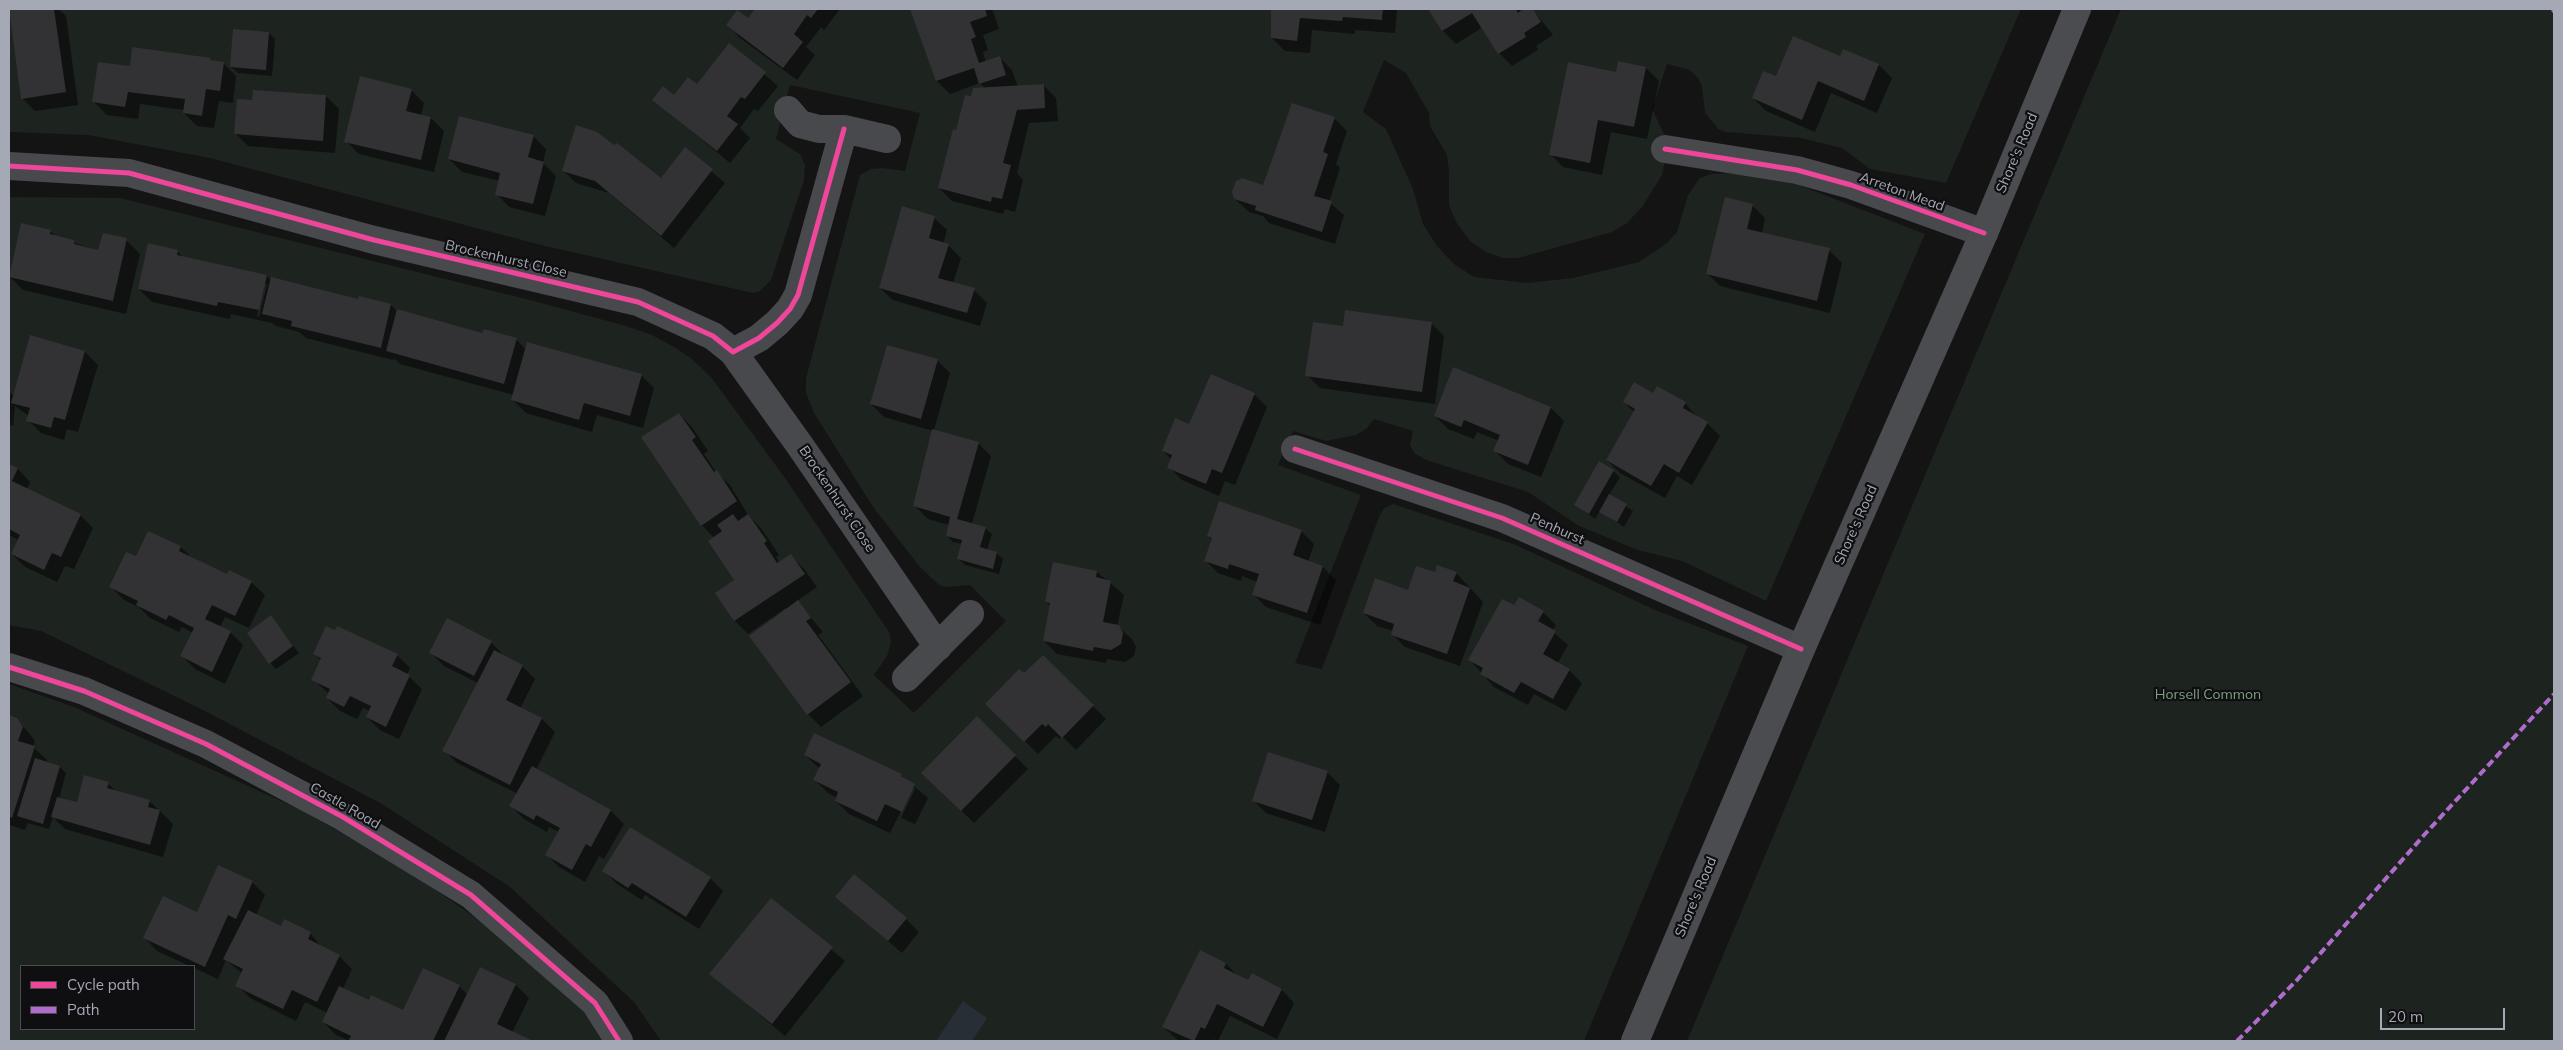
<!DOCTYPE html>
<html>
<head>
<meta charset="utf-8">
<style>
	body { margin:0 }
	#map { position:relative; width:2563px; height:1050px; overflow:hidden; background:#141414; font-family:Mulish,sans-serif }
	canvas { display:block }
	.frame { position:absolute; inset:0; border:10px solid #a5a9b5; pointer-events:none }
	.legend { position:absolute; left:20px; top:965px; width:175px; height:65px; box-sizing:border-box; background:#0f0e10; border:1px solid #4b4c52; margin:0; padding:6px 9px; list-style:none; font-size:15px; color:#a5a9b5 }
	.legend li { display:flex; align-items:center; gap:10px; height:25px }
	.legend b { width:25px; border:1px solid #4b4c52 }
	.scale { position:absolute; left:2380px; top:1008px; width:125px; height:22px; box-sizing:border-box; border:2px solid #a5a9b5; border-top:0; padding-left:6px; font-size:15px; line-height:18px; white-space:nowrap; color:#a5a9b5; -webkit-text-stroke:4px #0f0e10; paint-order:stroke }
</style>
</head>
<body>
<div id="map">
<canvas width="2563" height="1050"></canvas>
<div class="frame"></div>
<ul class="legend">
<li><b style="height:6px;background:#ed469a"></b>Cycle path</li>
<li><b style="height:6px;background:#b06ccc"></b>Path</li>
</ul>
<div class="scale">20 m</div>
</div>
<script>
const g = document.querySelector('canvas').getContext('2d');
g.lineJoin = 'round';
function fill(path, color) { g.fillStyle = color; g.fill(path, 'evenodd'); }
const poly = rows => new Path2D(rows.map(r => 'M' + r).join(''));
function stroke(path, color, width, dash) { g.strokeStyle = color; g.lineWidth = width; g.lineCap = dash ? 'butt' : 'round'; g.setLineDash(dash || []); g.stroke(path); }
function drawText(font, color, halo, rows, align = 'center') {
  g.font = font + ' Mulish,sans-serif'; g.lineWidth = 4.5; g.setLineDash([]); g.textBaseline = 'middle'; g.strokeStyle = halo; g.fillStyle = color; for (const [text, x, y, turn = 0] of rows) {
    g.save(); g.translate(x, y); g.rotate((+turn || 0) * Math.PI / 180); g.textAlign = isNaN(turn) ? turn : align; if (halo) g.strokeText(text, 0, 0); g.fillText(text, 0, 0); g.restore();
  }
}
const green = poly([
	[9,9,2021,9,1946,183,1870,169,1842,148,1801,138,1725,132,1718,129,1705,113,1702,86,1698,78,1690,70,1667,64,1652,109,1665,136,1666,157,1662,175,1642,207,1627,223,1612,232,1518,258,1503,258,1486,252,1470,241,1456,222,1449,205,1449,171,1447,155,1430,126,1429,113,1406,73,1384,60,1363,112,1386,129,1413,189,1423,224,1437,246,1454,264,1474,277,1527,283,1573,278,1639,262,1667,243,1677,232,1688,195,1700,178,1712,174,1737,173,1791,182,1925,234,1766,601,1682,561,1638,550,1579,526,1528,492,1426,460,1415,454,1410,445,1413,431,1374,419,1366,429,1356,435,1326,441,1293,431,1278,465,1361,495,1295,663,1322,669,1379,517,1384,508,1393,504,1516,545,1655,610,1748,646,1584,1041,661,1041,634,1002,510,887,382,804,203,710,41,631,9,625,9,197,120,198,534,301,626,326,652,335,676,348,692,359,711,377,785,478,889,632,891,642,887,656,874,675,914,713,1006,621,970,585,946,587,939,585,920,567,873,507,814,413,806,393,806,378,860,175,871,169,882,168,905,171,920,113,790,85,776,139,800,154,805,165,804,180,771,280,760,291,753,293,541,245,210,158,88,135,9,132],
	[2121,9,2554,9,2554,1041,1687,1041],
	[9,684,74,707,299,809,402,867,497,932,587,1010,606,1041,9,1041],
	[21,966,194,966,194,1029,21,1029]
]);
const water = poly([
	[963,1001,987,1018,972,1041,936,1041]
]);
const shadow = poly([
	[9,9,58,9,66,16,78,105,35,111,22,98],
	[756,9,840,9,824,30,821,27,806,47,815,55,797,80,740,38,728,25,748,20],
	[912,9,992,9,999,29,983,35,988,50,983,52,986,62,999,57,1012,70,1018,87,1043,85,1056,98,1058,121,1029,123,1017,173,1023,180,1015,212,1005,209,1003,214,952,201,939,188,957,131,971,97,986,89,980,83,950,94,937,81],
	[1272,9,1397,9,1395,33,1355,30,1355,34,1312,30,1310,53,1285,51,1272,38],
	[1429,9,1518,9,1521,12,1532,9,1553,35,1536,46,1538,50,1512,66,1499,53,1483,27,1456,44,1443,31],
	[269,33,275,39,272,76,238,73,231,67],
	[730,45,778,86,758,111,754,109,740,128,750,138,730,163,654,100,674,97,698,86],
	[1843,50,1879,65,1892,78,1877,113,1831,93,1815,132,1766,111,1753,98,1777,78,1840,58],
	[210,59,213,62,223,63,236,76,233,103,219,101,214,128,197,126,184,113,184,110,140,104,138,119,107,115,94,102,131,67],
	[1646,68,1659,81,1647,139,1611,132,1602,175,1563,167,1550,154],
	[411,90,424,103,421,116,431,118,444,131,434,172,359,154,346,141],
	[326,96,339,109,335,153,248,146,235,133,253,102],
	[1334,118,1347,131,1336,164,1340,168,1329,202,1344,215,1335,244,1269,223,1263,216,1249,212,1235,199,1263,186,1280,138],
	[533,136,546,149,543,163,556,176,545,216,509,207,497,194,500,181,462,172,449,159],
	[685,149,725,183,674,248,609,193,576,183,563,170,661,180],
	[1752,205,1765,218,1762,234,1829,250,1842,263,1830,313,1720,286,1707,273],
	[934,218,947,230,943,244,948,245,961,258,953,283,974,290,987,303,980,326,893,300,880,288],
	[50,231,57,237,99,251,104,234,127,241,140,254,126,314,23,290,10,277],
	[177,251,184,258,267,276,271,280,359,300,391,305,398,312,483,334,516,339,526,350,641,375,654,388,643,428,597,415,592,432,526,413,513,400,514,395,400,364,394,358,393,360,306,338,299,332,276,326,272,323,231,314,230,319,152,302,139,289],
	[264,284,267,284,259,317,257,316],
	[1431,323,1444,336,1435,404,1320,388,1307,375,1344,327],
	[31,336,85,352,98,365,78,432,67,429,64,440,41,433,28,420,29,416,15,406,13,426,9,425,9,392,14,396],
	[937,360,950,373,934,430,978,443,991,456,972,524,985,528,992,534,987,550,996,553,1003,559,999,574,965,565,958,558,962,544,953,542,947,536,949,525,928,519,915,506,933,431,884,417,871,404],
	[1454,369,1551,408,1564,421,1541,477,1508,464,1495,451,1499,441,1477,432,1474,439,1448,429,1435,416],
	[1658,388,1685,403,1698,418,1707,423,1720,436,1692,485,1677,476,1665,498,1620,473,1607,460,1634,412,1624,402,1653,394],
	[1254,394,1267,407,1235,485,1225,481,1219,496,1182,480,1169,467,1172,460,1163,451,1190,426],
	[679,414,692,427,708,451,704,454,716,472,730,485,748,515,761,528,779,555,776,557,780,563,791,556,804,569,817,587,797,601,823,632,818,635,863,696,821,727,808,714,786,608,748,634,735,621,717,593,736,581,714,538,702,525],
	[9,465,18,469,30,482,27,489,80,515,93,528,74,569,65,566,57,582,25,567,12,554,19,540,9,535],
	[1613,471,1620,477,1609,495,1633,511,1624,527,1600,511,1595,519,1575,504],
	[1301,531,1314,544,1308,562,1323,567,1336,580,1320,625,1266,607,1253,594,1258,582,1242,576,1241,581,1218,573,1205,560,1213,540,1208,536],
	[181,547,193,559,227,576,230,572,252,583,265,595,249,628,225,617,220,627,230,632,243,645,225,684,195,669,182,656,193,633,182,627,179,632,150,618,139,607,124,600,111,587,137,558],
	[1097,572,1124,595,1117,626,1132,639,1136,647,1134,656,1125,662,1107,659,1106,663,1057,654,1044,641,1051,606,1046,602],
	[1456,573,1483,602,1460,666,1405,647,1392,634,1393,631,1377,626,1364,613,1409,591,1436,574],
	[1514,607,1543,612,1556,625,1552,631,1568,645,1557,664,1569,670,1582,683,1566,711,1534,694,1528,705,1494,687,1470,660],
	[271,617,299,653,276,669,270,663],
	[491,642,504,656,522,666,535,679,520,709,542,719,555,732,536,770,611,811,624,824,604,859,599,856,585,882,559,867,546,854,559,832,549,827,547,832,524,819,511,806,518,794,457,763,444,750,478,683,444,666,431,653],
	[314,653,397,655,410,668,407,675,422,689,399,739,380,730,367,717,370,711,363,708,357,719,340,711,327,698,329,694,313,679,322,661],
	[1043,656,1106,719,1076,750,1062,736,1059,739,1056,736,1038,754,987,704,1024,675],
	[9,717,16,719,29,733,35,741,33,747,47,760,46,763,60,767,66,773,59,799,77,804,108,783,116,792,149,801,160,811,173,824,163,857,65,829,53,817,49,829,28,823,25,830,9,825],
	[977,718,1028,769,974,823,923,773],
	[805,755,901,775,928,798,915,824,901,818,915,789,913,787,890,833,849,814,836,801,837,798,828,793,815,780,820,769],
	[1327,772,1340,785,1325,832,1266,813,1253,800],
	[604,871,710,878,723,891,699,929,645,895,642,900,617,884],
	[252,882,265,895,256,915,281,928,310,933,322,948,339,956,352,969,343,989,370,1002,403,1011,459,986,468,995,480,968,516,985,529,998,512,1033,530,1041,350,1041,336,1035,323,1022,328,1013,305,1002,296,1021,250,998,237,985,243,974,226,960,218,979,157,951,145,938,197,913],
	[837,897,906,919,919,932,902,953],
	[771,899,845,961,785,1036,711,974],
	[1201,952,1226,964,1237,975,1249,982,1282,990,1294,1003,1277,1039,1230,1016,1218,1041,1214,1039,1213,1041,1179,1041,1163,1027]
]);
const building = poly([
	[9,9,54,9,66,92,21,99],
	[755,9,818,9,811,18,807,15,794,34,803,42,783,68,726,25,737,10,748,18],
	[910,9,985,9,987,16,970,22,976,37,971,39,979,63,1000,56,1006,75,979,84,974,68,936,81],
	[1271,9,1383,9,1382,20,1343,17,1342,21,1300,18,1297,41,1271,38],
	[1428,9,1516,9,1518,13,1524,9,1533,9,1541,22,1524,33,1526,37,1498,54,1472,13,1442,31],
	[233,29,269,32,266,70,230,67],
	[1793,36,1840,56,1843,49,1879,64,1864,101,1818,81,1802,120,1752,98,1763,71,1776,76],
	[729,43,766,72,745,99,741,97,727,116,738,124,717,151,652,100,663,86,674,95,688,77,697,84],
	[132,47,211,58,210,60,224,62,220,91,206,89,202,116,183,113,185,99,128,92,125,107,92,102,98,62,130,66],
	[1618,61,1646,67,1634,127,1598,120,1590,163,1549,155,1568,62,1616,72],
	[360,76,412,89,406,111,431,117,421,160,344,142],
	[1044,84,1045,108,1017,110,1003,163,1011,165,1002,199,992,197,991,202,938,188,953,129,956,130,965,95,971,96,973,88],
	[253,90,326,95,323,141,234,134,237,99,252,100],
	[1292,103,1335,117,1323,152,1328,154,1314,196,1332,201,1322,232,1255,210,1256,206,1234,199,1232,192,1236,181,1242,178,1263,185],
	[459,116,534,135,528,157,544,162,533,204,495,195,500,173,448,159],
	[576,125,597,132,614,145,617,143,661,178,685,147,713,169,661,236,595,181,562,171],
	[1725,197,1753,204,1747,229,1830,248,1817,301,1706,274],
	[902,206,935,216,929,238,949,244,938,278,975,288,967,313,879,288],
	[21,223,51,230,50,234,74,240,74,244,98,250,103,233,127,238,113,301,9,277],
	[148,243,178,250,177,255,267,275,259,310,218,302,217,306,138,289],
	[271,277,358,299,359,296,391,304,381,348,291,326,292,321,262,314],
	[397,309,482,333,484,329,517,338,504,384,386,351],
	[1345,310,1432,322,1422,392,1305,376,1313,322,1343,326],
	[30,335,85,351,65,420,54,417,51,428,26,421,30,408,11,403],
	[527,342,642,374,630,416,584,403,579,420,511,400],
	[887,345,938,359,921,419,870,404],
	[1453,367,1551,407,1528,465,1493,451,1500,435,1464,420,1461,427,1434,416],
	[1211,374,1255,393,1222,473,1212,469,1206,484,1167,468,1172,455,1162,451,1175,418,1189,424],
	[1634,382,1653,393,1657,386,1686,402,1683,408,1708,422,1679,473,1664,464,1651,486,1606,460,1635,409,1623,402],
	[679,413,696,437,692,440,714,472,717,470,737,501,701,526,641,437],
	[932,429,979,442,957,519,986,527,980,547,997,552,993,569,957,559,962,540,946,536,950,517,913,506],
	[1599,461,1614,470,1589,514,1574,505],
	[9,464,18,468,12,481,81,514,61,557,52,553,44,570,11,554,20,535,9,529],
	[1609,494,1627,504,1617,522,1599,512],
	[1219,501,1302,530,1293,555,1323,566,1307,613,1252,595,1259,574,1229,564,1228,569,1204,561,1212,538,1207,536],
	[733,514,738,521,748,514,767,541,764,543,777,563,791,554,805,574,734,621,715,593,734,580,708,541,722,531,717,525],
	[148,531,181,546,179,551,227,574,229,570,252,581,235,616,212,605,205,619,231,631,212,672,180,656,194,628,169,615,166,620,136,605,138,601,109,587,126,552,136,556],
	[1053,562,1097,571,1096,577,1111,581,1103,622,1119,625,1123,633,1121,644,1111,650,1094,647,1093,651,1043,641,1050,603,1045,602],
	[1437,565,1457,572,1453,581,1470,588,1447,654,1391,635,1394,624,1363,613,1375,578,1408,590,1416,566,1435,572],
	[1519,597,1544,611,1538,621,1556,631,1543,654,1570,669,1553,699,1521,682,1514,693,1480,674,1483,668,1468,660,1502,599,1514,605],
	[798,600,811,618,806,621,851,682,807,715,749,636],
	[271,615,293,646,269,664,247,633],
	[447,618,492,641,474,676,429,653],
	[326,626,335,630,337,626,398,654,392,666,410,675,386,727,366,717,371,706,350,696,344,707,326,698,330,689,311,680,321,658,313,654],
	[494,650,523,665,506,700,542,718,510,785,442,751],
	[1043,655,1094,705,1062,738,1048,724,1046,727,1042,724,1024,742,985,704,1019,669,1024,673],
	[9,715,17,718,23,727,18,741,35,746,12,818,9,816],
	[977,716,1016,755,961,811,921,773],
	[814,733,902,774,901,776,915,784,902,812,885,804,877,821,835,801,838,792,813,780,821,764,804,755],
	[1268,752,1328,771,1312,820,1252,801],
	[35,758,60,766,43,824,17,816],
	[532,766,611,810,591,847,586,844,572,870,545,855,560,828,536,815,534,820,509,806],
	[84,775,109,782,107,788,150,800,148,807,160,810,150,845,51,817,57,797,77,802],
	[630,827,711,877,686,917,632,883,628,888,602,871],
	[218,865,253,881,236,919,228,915,205,967,143,938,163,896,197,912],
	[854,874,907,918,888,941,835,897],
	[771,898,833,947,772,1024,709,974],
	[248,910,281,926,284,919,311,932,308,939,340,955,317,1002,292,990,283,1009,235,986,243,969,223,959],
	[1200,950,1226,963,1224,968,1248,980,1252,973,1282,989,1263,1027,1217,1004,1205,1029,1201,1027,1194,1041,1162,1027],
	[480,967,516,984,497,1024,533,1041,444,1041],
	[423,968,460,985,433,1041,348,1041,351,1036,322,1022,339,986,369,1000,371,995,403,1010]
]);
const minor = poly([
	[788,110,800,124,819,129,844,129,887,139],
	[1665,149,1797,170,1851,185,1984,233],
	[9,166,129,173,374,240,638,302,713,336,733,352,759,338,777,323,790,309,798,295,844,129],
	[733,352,801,447,938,647],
	[1295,449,1502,518,1801,649],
	[9,667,84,691,206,744,343,817,471,895,595,1003,619,1041],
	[906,678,970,614]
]);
const primary = poly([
	[1635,1041,1801,649,1984,233,2077,9]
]);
const quiet = poly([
	[2553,9,2554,12],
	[2237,1041,2297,980,2425,834,2554,694]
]);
const cycleway = poly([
	[1665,149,1797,170,1851,185,1984,233],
	[9,166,129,173,374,240,638,302,713,336,733,352,759,338,777,323,790,309,798,295,844,129],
	[1295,449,1502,518,1801,649],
	[9,667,84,691,206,744,343,817,471,895,595,1003,619,1041]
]);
const streetNames = [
	["Shore's Road",2017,153,-67],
	["Arreton Mead",1902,192,20],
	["Brockenhurst Close",506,259,13],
	["Brockenhurst Close",837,499,56],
	["Shore's Road",1856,525,-66],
	["Penhurst",1557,529,24],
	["Castle Road",345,806,30],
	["Shore's Road",1696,897,-67]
];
const parkNames = [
	["Horsell Common",2208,695]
];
fill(green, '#1d231e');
fill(water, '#282e36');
fill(shadow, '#0007');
fill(building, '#323234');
stroke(minor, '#48494d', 28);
stroke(primary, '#4a4c4f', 28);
stroke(quiet, '#b06ccc', 4, [8, 4]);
stroke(cycleway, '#ed469a', 5);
drawText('14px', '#a5a9b5', '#0f0e10', streetNames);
drawText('14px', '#7ca180', '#0f0e10', parkNames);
</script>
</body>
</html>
